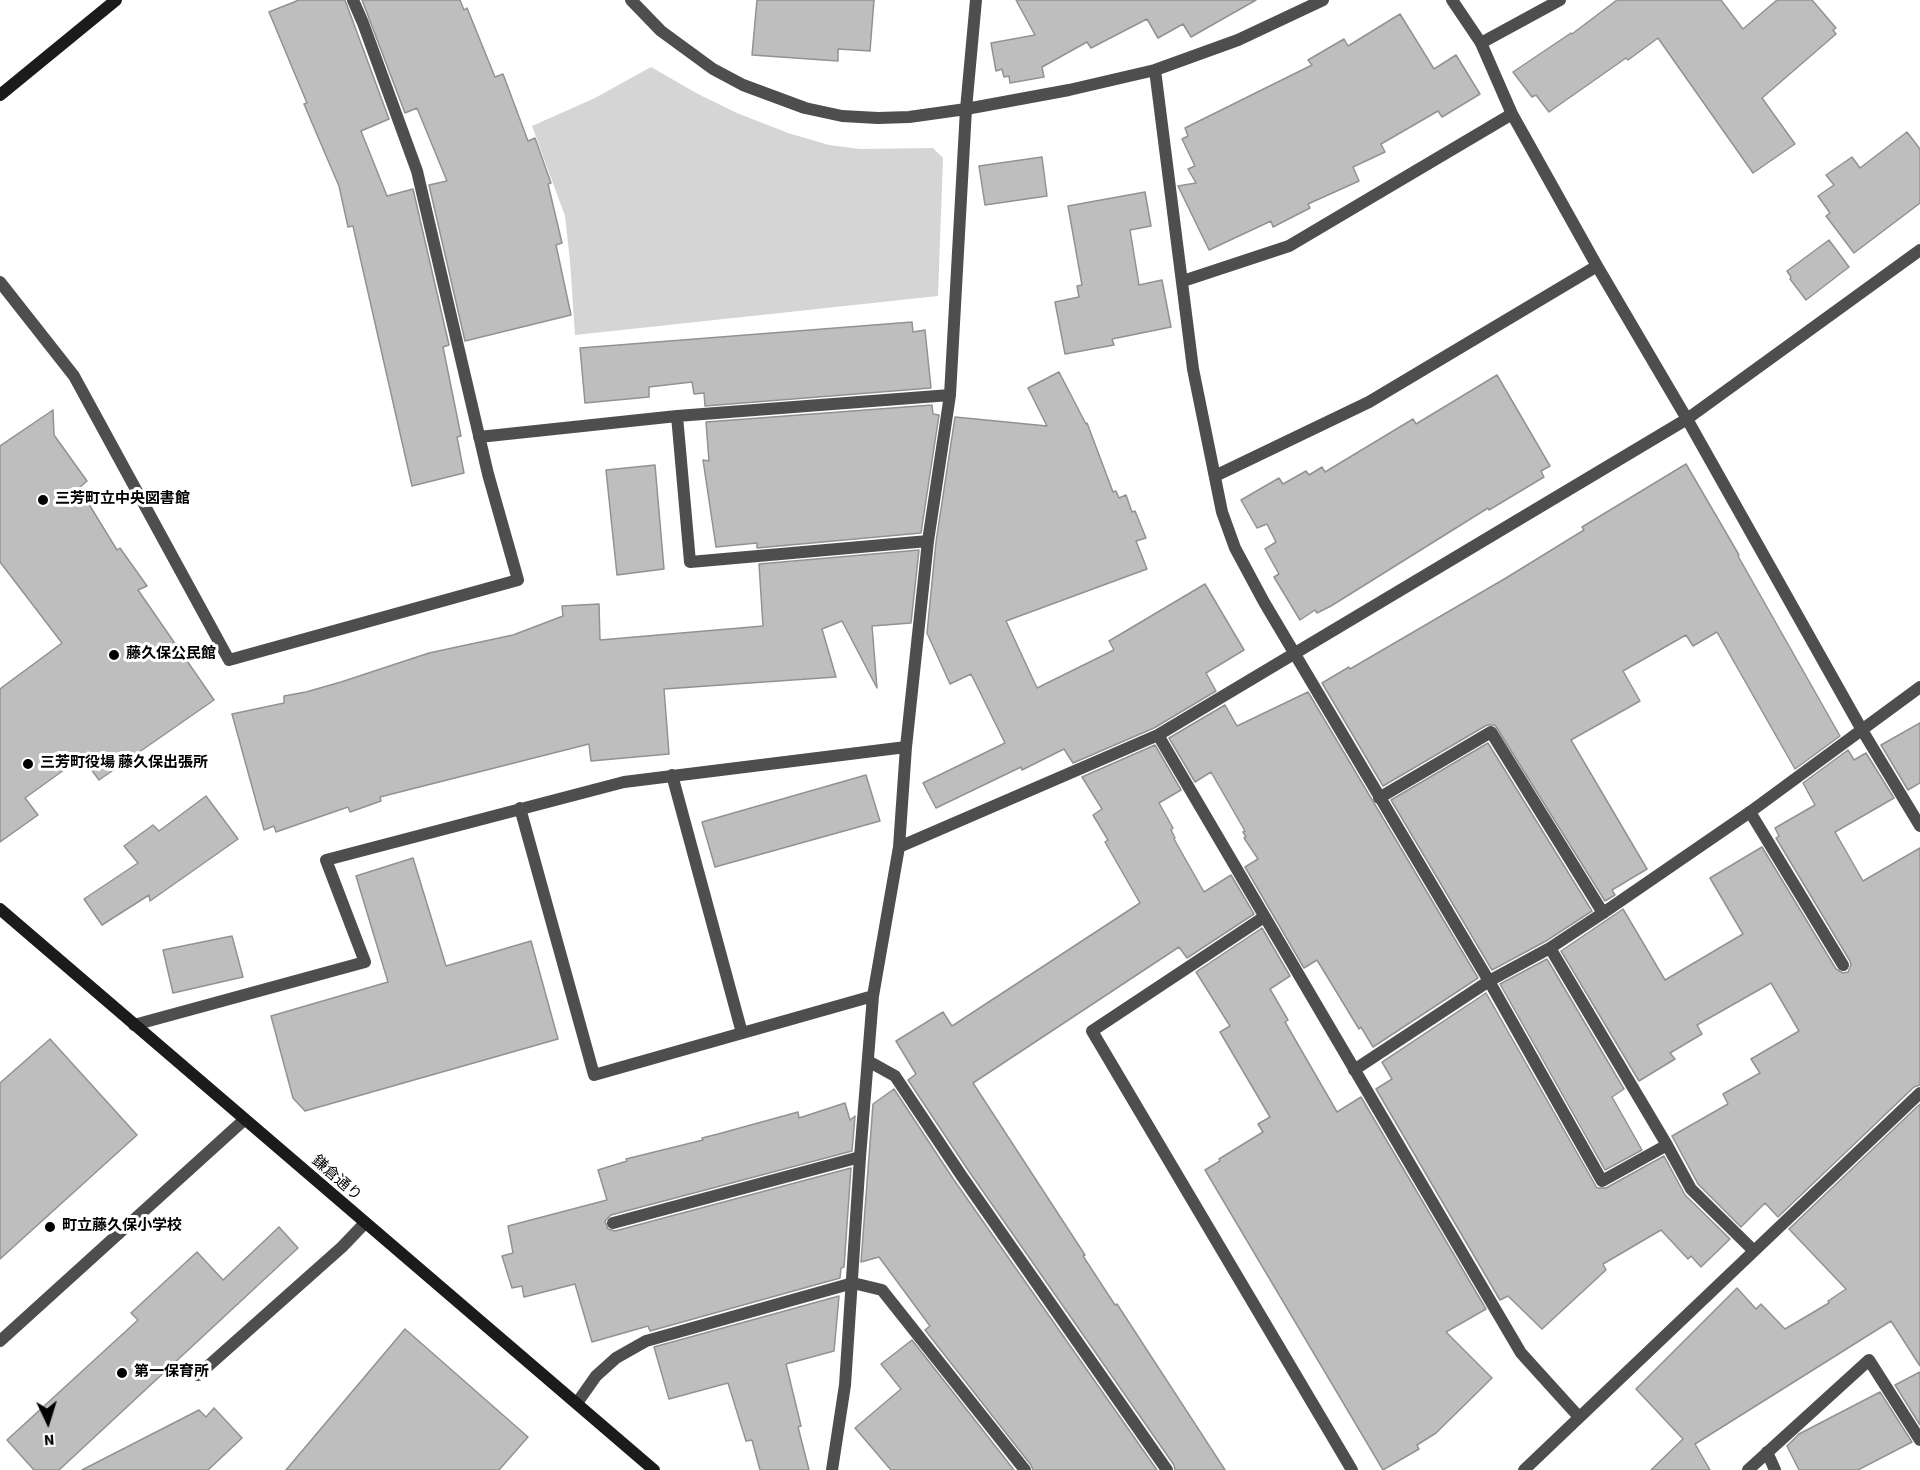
<!DOCTYPE html>
<html>
<head>
<meta charset="utf-8">
<style>
	body { margin:0 }
	#map { position:relative; width:1920px; height:1470px; overflow:hidden; background:#fff; font-family:"Source Sans 3",sans-serif }
	canvas { display:block }
	.north { position:absolute; left:18px; top:1392px; width:60px; height:60px; -webkit-text-stroke:4px #fff; paint-order:stroke; rotate:176deg; font-size:16px; font-weight:700; line-height:24px; text-align:center; color:#000 }
	.north::after { content:''; display:block; margin:auto; width:21px; height:27px; background:#000; clip-path:polygon(50% 0,100% 100%,50% 72%,0 100%) }
</style>
</head>
<body>
<div id="map">
<canvas width="1920" height="1470"></canvas>
<div class="north">N</div>
</div>
<script>
const g = document.querySelector('canvas').getContext('2d');
g.lineJoin = 'round';
function fill(path, color) { g.fillStyle = color; g.fill(path, 'evenodd'); }
const poly = rows => new Path2D(rows.map(r => 'M' + r).join(''));
function stroke(path, color, width, dash) { g.strokeStyle = color; g.lineWidth = width; g.lineCap = dash ? 'butt' : 'round'; g.setLineDash(dash || []); g.stroke(path); }
function drawText(font, color, halo, rows, align = 'center') {
  g.font = font + ' "Source Sans 3","Noto Sans JP",sans-serif'; g.lineWidth = 6; g.setLineDash([]); g.textBaseline = 'middle'; g.strokeStyle = halo; g.fillStyle = color; for (const [text, x, y, turn = 0] of rows) {
    g.save(); g.translate(x, y); g.rotate((+turn || 0) * Math.PI / 180); g.textAlign = isNaN(turn) ? turn : align; if (halo) g.strokeText(text, 0, 0); g.fillText(text, 0, 0); g.restore();
  }
}
const green = poly([
	[651,67,698,94,737,113,788,133,829,145,860,149,933,148,943,158,938,296,575,335,570,261,565,216,532,126,595,98]
]);
const building = poly([
	[299,0,345,0,389,119,361,131,387,196,413,189,449,345,443,347,461,436,457,437,464,473,412,486,353,226,348,227,339,186,318,137,304,104,307,103,269,12,299,0],
	[362,0,460,0,464,10,467,8,495,77,503,74,528,141,535,138,551,183,548,184,562,243,556,245,571,315,465,341,429,185,447,181,417,108,405,113,362,0],
	[757,0,874,0,870,51,838,49,838,61,752,55,757,0],
	[1016,0,1256,0,1191,37,1183,24,1158,38,1147,19,1091,48,1087,42,1042,67,1044,77,1010,83,1009,76,1004,77,1002,69,996,71,991,43,1035,35,1016,0],
	[1617,0,1721,0,1743,29,1777,0,1812,0,1836,28,1833,30,1836,34,1762,98,1795,144,1753,173,1658,38,1628,60,1626,58,1549,112,1536,95,1532,97,1513,72,1571,33,1572,34,1617,0],
	[1400,14,1434,69,1456,55,1480,94,1442,117,1438,111,1381,144,1385,152,1353,167,1359,181,1308,204,1310,208,1273,227,1271,221,1209,250,1178,186,1196,183,1188,169,1195,166,1182,139,1188,136,1185,128,1312,65,1308,60,1344,39,1348,46,1400,14],
	[1907,132,1920,149,1920,203,1854,253,1826,216,1830,213,1818,196,1834,185,1826,175,1852,157,1860,168,1907,132],
	[1042,157,1047,196,985,205,979,166,1042,157],
	[1145,192,1151,226,1130,230,1139,285,1162,280,1171,327,1112,339,1114,345,1065,354,1055,302,1079,297,1077,286,1082,285,1068,206,1145,192],
	[1829,240,1849,267,1806,300,1790,279,1791,277,1787,271,1829,240],
	[912,322,913,332,925,330,931,388,705,406,704,393,694,394,692,382,649,387,649,397,585,403,580,348,912,322],
	[1059,372,1086,424,1087,423,1113,492,1116,491,1119,498,1126,495,1132,512,1135,511,1146,538,1136,541,1147,569,1006,621,1037,688,1114,650,1109,641,1205,584,1244,650,1206,673,1216,691,1154,728,1073,763,1064,749,1022,770,1021,767,936,808,923,783,1005,743,971,674,950,684,927,633,936,542,955,417,1047,426,1028,388,1059,372],
	[1497,375,1550,466,1541,471,1544,477,1489,510,1488,508,1331,606,1317,613,1315,610,1300,620,1274,577,1279,574,1265,549,1276,542,1267,524,1257,528,1241,500,1279,478,1283,484,1306,471,1309,475,1322,467,1325,472,1413,419,1416,424,1497,375],
	[932,405,933,414,939,415,921,533,757,548,757,543,716,547,703,460,709,461,706,422,932,405],
	[53,410,54,435,87,481,79,488,117,550,120,548,147,586,138,590,214,700,99,780,82,757,25,798,38,815,0,842,0,689,62,643,0,562,0,446,53,410],
	[1686,464,1739,555,1738,556,1840,736,1795,769,1717,632,1693,646,1686,635,1623,671,1640,701,1571,740,1647,869,1612,890,1615,895,1605,901,1495,725,1487,725,1383,786,1322,683,1349,667,1350,669,1506,578,1584,530,1582,527,1686,464],
	[655,465,664,569,617,575,606,470,655,465],
	[919,550,911,623,872,626,877,688,842,621,822,629,836,677,664,689,669,754,591,761,589,744,380,797,381,801,350,812,348,807,276,832,274,826,264,830,232,714,284,703,284,696,306,692,341,682,429,653,513,635,563,616,562,606,599,604,600,640,763,626,759,564,919,550],
	[1308,692,1478,978,1373,1047,1361,1027,1359,1029,1317,960,1304,968,1245,867,1258,859,1244,838,1246,837,1243,832,1245,831,1211,772,1195,782,1169,738,1225,705,1237,726,1308,692],
	[1920,723,1920,783,1908,790,1881,745,1920,723],
	[1488,743,1592,911,1546,941,1492,970,1391,800,1488,743],
	[1155,745,1181,790,1159,803,1173,828,1171,830,1175,838,1174,839,1204,892,1231,875,1254,914,1187,958,1179,947,973,1083,1085,1255,1083,1256,1115,1305,1117,1304,1225,1470,1175,1470,1174,1465,968,1170,908,1080,916,1074,896,1041,943,1012,952,1026,1140,903,1105,842,1108,840,1093,815,1102,809,1082,777,1155,745],
	[1848,750,1854,760,1866,753,1894,798,1835,832,1863,881,1920,848,1920,1085,1914,1087,1778,1217,1765,1203,1741,1227,1698,1184,1672,1136,1728,1104,1723,1094,1760,1073,1751,1059,1799,1031,1771,983,1697,1025,1702,1034,1670,1053,1675,1059,1639,1081,1561,951,1623,909,1665,980,1743,934,1710,878,1762,847,1836,969,1843,973,1848,972,1851,965,1850,961,1776,838,1779,836,1775,828,1815,805,1803,783,1848,750],
	[866,775,880,821,715,867,702,822,866,775],
	[206,796,238,839,150,901,149,895,102,925,84,899,138,863,124,846,153,825,159,831,206,796],
	[413,858,446,966,531,941,558,1039,305,1111,293,1098,271,1016,388,982,356,876,413,858],
	[1262,928,1290,976,1270,989,1288,1020,1285,1022,1337,1112,1361,1097,1486,1309,1446,1332,1492,1378,1436,1433,1417,1445,1419,1449,1383,1470,1205,1170,1220,1161,1219,1159,1263,1132,1258,1124,1270,1117,1220,1032,1230,1026,1196,972,1262,928],
	[232,936,243,977,173,993,163,950,232,936],
	[1547,959,1624,1089,1612,1097,1642,1150,1605,1170,1500,984,1547,959],
	[1486,993,1597,1188,1606,1188,1664,1156,1685,1195,1730,1239,1701,1267,1691,1256,1688,1259,1661,1230,1603,1264,1606,1270,1542,1329,1508,1296,1500,1300,1376,1089,1392,1079,1382,1062,1486,993],
	[50,1039,137,1135,0,1259,0,1083,50,1039],
	[894,1089,954,1180,1157,1470,1033,1470,1031,1465,925,1330,930,1326,879,1257,861,1262,873,1104,894,1089],
	[845,1103,850,1120,855,1116,852,1151,611,1215,605,1221,608,1229,615,1231,851,1168,844,1267,841,1268,840,1278,650,1331,648,1326,592,1342,575,1284,524,1297,522,1286,512,1288,502,1256,513,1253,508,1226,607,1200,598,1170,627,1161,626,1159,703,1140,702,1138,718,1134,798,1112,799,1118,845,1103],
	[1920,1104,1920,1366,1891,1321,1695,1444,1710,1470,1651,1470,1683,1439,1636,1389,1737,1288,1756,1309,1761,1304,1785,1329,1829,1303,1828,1301,1846,1289,1789,1229,1920,1104],
	[279,1227,298,1248,59,1470,34,1470,7,1440,138,1320,131,1313,197,1252,223,1280,279,1227],
	[839,1296,834,1351,786,1364,801,1426,798,1427,809,1470,760,1470,752,1440,746,1441,728,1383,669,1399,654,1347,839,1296],
	[405,1329,528,1437,499,1470,286,1470,405,1329],
	[912,1340,1014,1470,891,1470,855,1428,901,1389,881,1364,912,1340],
	[1920,1372,1920,1425,1895,1385,1920,1372],
	[1880,1392,1912,1442,1858,1470,1799,1470,1787,1446,1799,1434,1880,1392],
	[214,1408,242,1438,208,1470,82,1470,199,1410,206,1417,214,1408]
]);
const lane = poly([
	[1481,43,1560,0],
	[1862,730,1920,826],
	[1379,798,1491,732,1603,913],
	[1750,812,1843,965],
	[613,1223,860,1157],
	[577,1403,596,1376,616,1358,646,1341,853,1283]
]);
const street = poly([
	[631,0,661,31,713,69,743,85,805,108,842,116,878,118,909,117,966,109,1069,90,1155,70,1238,40,1323,0],
	[1452,0,1481,43,1512,114,1597,266,1687,419,1862,730],
	[1155,70,1193,369,1222,512,1235,548,1264,602,1489,981,1602,1181,1667,1145],
	[1183,281,1289,246,1512,114],
	[0,282,74,376,229,660,518,580,488,474,417,171,363,23,353,0],
	[479,437,677,416],
	[1215,476,1369,402,1597,266],
	[928,541,690,562,677,416,950,395],
	[1158,735,1521,1353,1579,1417],
	[672,775,742,1033],
	[520,808,594,1075,873,996],
	[899,847,1158,735,1687,419,1920,250],
	[1264,917,1092,1031,1352,1470],
	[1550,948,1667,1145,1691,1189,1754,1251],
	[134,1025,365,962,326,860,624,782,906,747],
	[868,1061,895,1076,961,1175,1167,1470],
	[1354,1070,1489,981,1550,948,1603,913,1750,812,1920,687],
	[853,1283,882,1290,1025,1470],
	[0,1341,244,1120],
	[198,1375,342,1247,365,1223],
	[1767,1452,1775,1470],
	[832,1470,845,1385,860,1157,873,996,899,847,906,747,928,541,950,395,966,109,976,0],
	[1524,1470,1920,1093],
	[1748,1470,1869,1360,1920,1440]
]);
const secondary = poly([
	[0,95,116,0],
	[0,909,654,1470]
]);
const markers = [
	[43,500,6,"#000"],
	[114,655,6,"#000"],
	[28,764,6,"#000"],
	[50,1227,6,"#000"],
	[122,1373,6,"#000"]
];
const poiNames = [
	["三芳町立中央図書館",55,500],
	["藤久保公民館",126,655],
	["三芳町役場 藤久保出張所",40,764],
	["町立藤久保小学校",62,1227],
	["第一保育所",134,1373]
];
const streetNames = [
	["鎌倉通り",336,1179,41]
];
fill(green, '#d5d5d5');
fill(building, '#bebebe');
stroke(building, '#929292', 1.5);
stroke(lane, '#4e4e4e', 12);
stroke(street, '#4e4e4e', 12);
stroke(secondary, '#1b1b1b', 12);
for (const [x, y, r, color] of markers) { const dot = new Path2D(); dot.arc(x, y, r, 0, 2 * Math.PI); g.fillStyle = color; g.fill(dot); stroke(dot, '#fff', 2); }
drawText('bold 15px', '#000', '#fff', poiNames, 'left');
drawText('15px', '#000', '#fff', streetNames);
</script>
</body>
</html>
